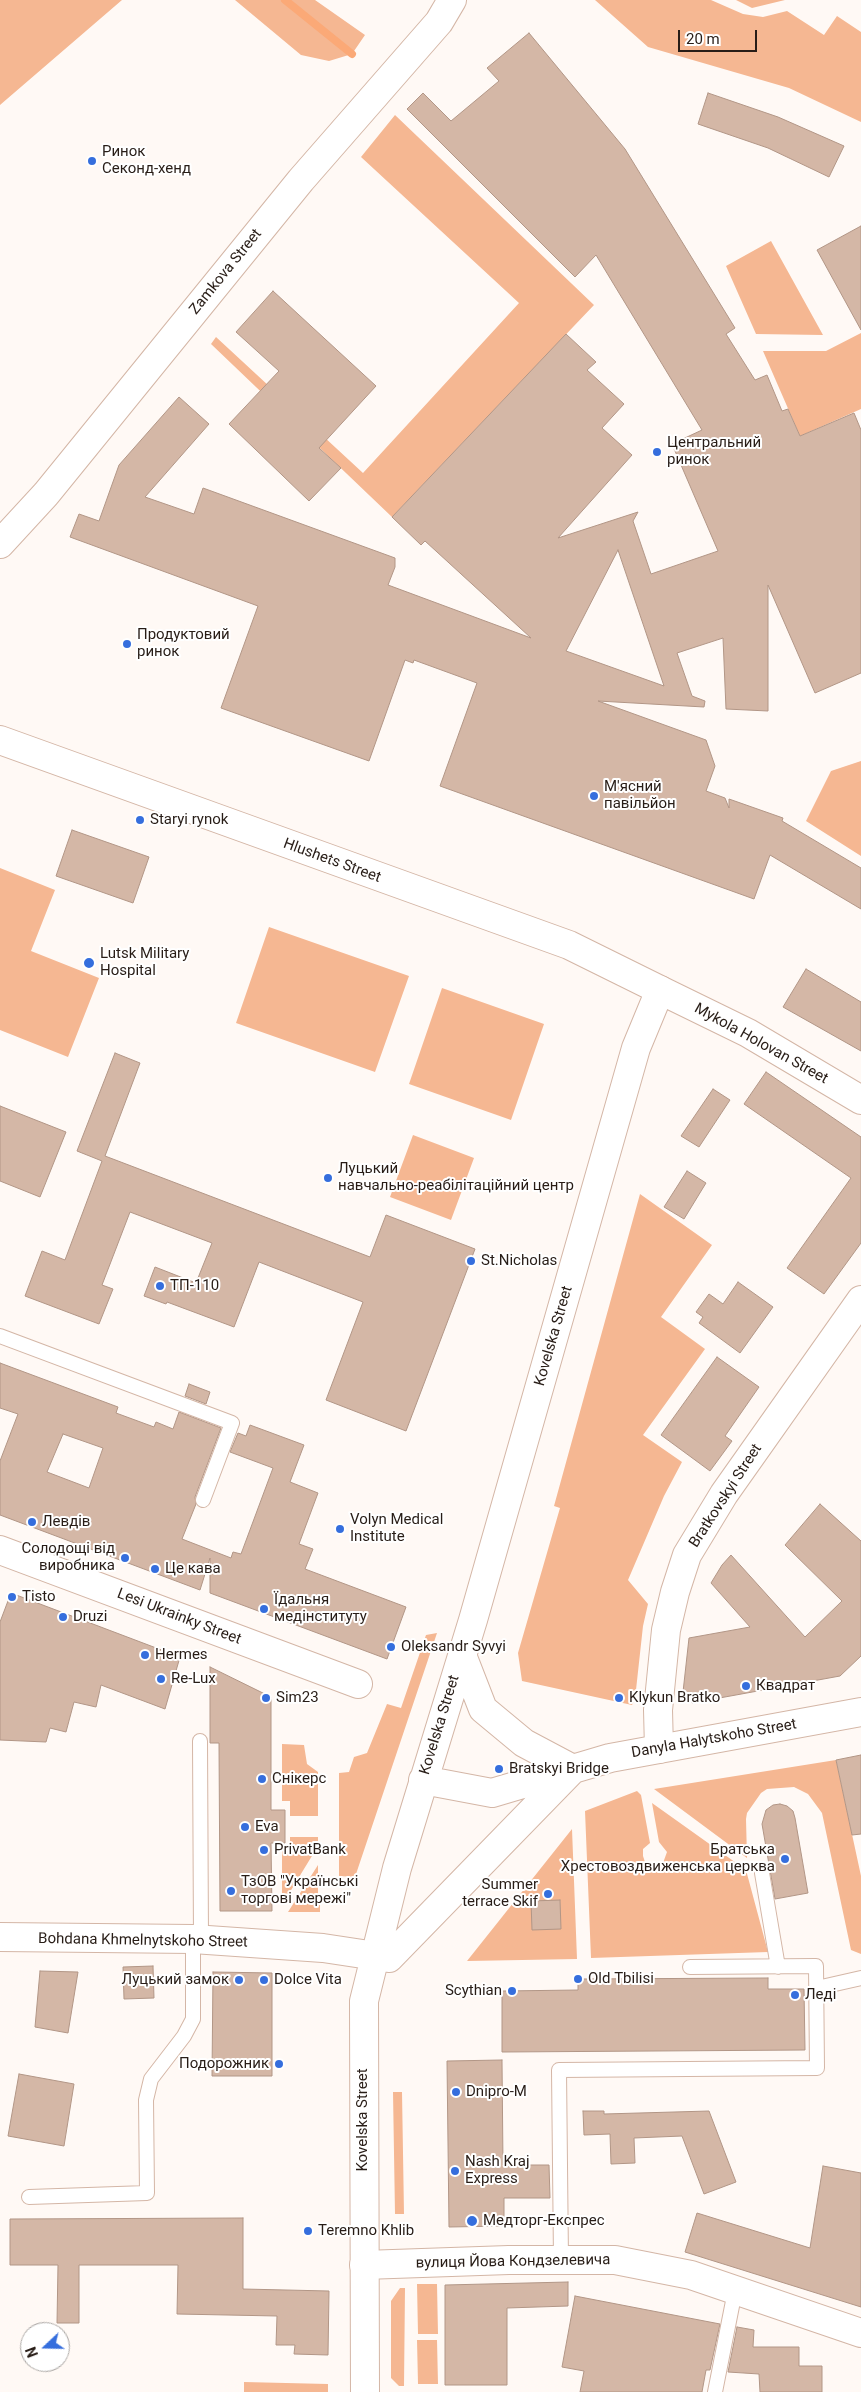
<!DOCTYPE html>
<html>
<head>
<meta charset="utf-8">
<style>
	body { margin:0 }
	#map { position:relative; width:861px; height:2392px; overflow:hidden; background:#fff9f5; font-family:Roboto,sans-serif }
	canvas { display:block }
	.north { position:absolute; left:20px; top:2322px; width:50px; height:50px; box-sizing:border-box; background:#fff; border:1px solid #a9a5a2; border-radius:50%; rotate:249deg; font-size:14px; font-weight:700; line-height:20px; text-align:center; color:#281d17 }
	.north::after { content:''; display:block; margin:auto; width:18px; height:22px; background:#356edd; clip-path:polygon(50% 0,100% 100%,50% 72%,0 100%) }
	.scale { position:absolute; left:678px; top:30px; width:79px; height:22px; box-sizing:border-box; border:2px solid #281d17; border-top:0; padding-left:6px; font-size:15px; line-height:18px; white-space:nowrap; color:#281d17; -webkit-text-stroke:4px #fff; paint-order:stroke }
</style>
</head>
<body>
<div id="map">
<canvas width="861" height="2392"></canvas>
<div class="north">N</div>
<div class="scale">20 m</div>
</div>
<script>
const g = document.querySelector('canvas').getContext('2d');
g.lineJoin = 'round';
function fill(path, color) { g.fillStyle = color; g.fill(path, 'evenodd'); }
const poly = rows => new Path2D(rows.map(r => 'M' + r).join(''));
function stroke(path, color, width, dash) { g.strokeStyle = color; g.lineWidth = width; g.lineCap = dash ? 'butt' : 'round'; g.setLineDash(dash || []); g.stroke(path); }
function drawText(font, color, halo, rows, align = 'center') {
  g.font = font + ' Roboto,sans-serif'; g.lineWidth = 4; g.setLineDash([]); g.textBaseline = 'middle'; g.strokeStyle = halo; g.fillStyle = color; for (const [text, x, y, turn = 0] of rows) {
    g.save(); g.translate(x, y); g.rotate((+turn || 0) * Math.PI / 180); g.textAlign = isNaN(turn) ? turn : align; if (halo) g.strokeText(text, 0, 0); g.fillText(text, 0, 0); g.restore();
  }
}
const green = poly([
	[0,0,122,0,0,105],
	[235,0,315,0,365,35,352,54,329,61,301,55],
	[595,0,711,0,743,14,763,17,787,11,824,35,837,16,861,32,861,122,789,88,648,47],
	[736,0,785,0,752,8],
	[395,115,594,305,392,517,211,344,216,337,363,473,519,303,361,157],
	[771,241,823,335,756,334,726,266],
	[861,333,861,409,800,436,763,351,826,351],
	[861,761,861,856,806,821,831,771],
	[0,868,55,890,31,951,99,978,68,1057,0,1030],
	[269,927,409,976,375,1072,236,1023],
	[442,988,544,1024,511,1120,409,1084],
	[413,1135,474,1158,451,1220,390,1197],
	[640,1194,712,1245,661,1317,705,1349,643,1435,682,1462,664,1496,628,1580,648,1604,643,1626,635,1699,632,1705,522,1681,518,1653,560,1508,554,1506],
	[437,1633,355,1877,339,1876,339,1773,349,1772,354,1757,367,1753,387,1704,401,1708,426,1635],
	[282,1744,304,1745,307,1764,318,1772,318,1816,290,1816,290,1801,282,1801],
	[836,1760,861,1876,861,1954,851,1950,822,1813,808,1794,794,1787,767,1789,761,1793,747,1813,746,1819,747,1858,654,1789],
	[637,1791,641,1795,650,1843,643,1849,643,1856,645,1862,650,1865,657,1866,663,1863,667,1852,659,1842,652,1803,746,1870,768,1952,591,1958,585,1811],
	[572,1829,577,1959,467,1961],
	[290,1837,318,1837,318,1846,282,1905,282,1851,290,1851],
	[318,1865,318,1905,320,1905,320,1912,288,1912],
	[393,2092,402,2092,404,2214,395,2214],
	[417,2284,437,2284,438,2334,418,2334],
	[400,2288,405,2288,404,2386,399,2386,391,2378,391,2301],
	[417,2340,437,2340,438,2384,418,2384],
	[244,2382,328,2384,328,2392,244,2392]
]);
const stream = poly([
	[285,0,352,54]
]);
const building = poly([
	[529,33,625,149,735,328,726,334,755,380,767,375,782,411,788,409,800,436,854,413,861,430,861,673,815,693,768,585,768,711,726,709,723,638,677,653,692,696,705,701,704,707,598,701,706,740,715,766,706,791,725,798,729,808,729,799,783,818,782,821,861,868,861,909,770,855,754,899,440,786,477,683,414,660,413,663,405,660,369,761,221,708,258,606,70,537,79,514,99,521,119,465,179,397,209,424,145,497,194,514,203,488,395,558,395,567,388,585,531,638,425,541,421,545,392,517,566,334,596,362,587,370,624,404,602,428,632,455,558,538,638,512,633,521,651,574,718,551,672,444,702,430,596,255,575,277,407,109,423,93,451,121,499,81,487,68,529,33],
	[618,550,664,686,566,651,618,550],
	[708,93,778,117,844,146,829,177,768,148,698,124,708,93],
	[861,226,861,330,817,250,861,226],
	[273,291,376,386,319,448,341,468,309,501,229,424,279,371,236,332,273,291],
	[72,830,149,857,133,903,56,876,72,830],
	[806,969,861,1002,861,1051,783,1007,806,969],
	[115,1053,140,1063,105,1156,370,1257,386,1215,475,1249,406,1431,326,1400,363,1302,259,1262,234,1327,167,1302,166,1304,144,1296,155,1267,196,1283,212,1243,130,1212,102,1285,113,1289,99,1324,25,1296,42,1251,65,1260,102,1161,77,1151,115,1053],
	[766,1072,861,1137,861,1243,824,1294,787,1268,851,1178,744,1104,766,1072],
	[713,1089,730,1100,699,1147,681,1136,713,1089],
	[0,1106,66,1132,40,1197,0,1181,0,1106],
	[687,1171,706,1183,684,1219,664,1207,687,1171],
	[738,1282,773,1307,740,1353,699,1323,703,1317,696,1312,709,1294,723,1304,738,1282],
	[717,1357,759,1387,725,1436,732,1441,710,1471,661,1435,717,1357],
	[0,1363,118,1407,116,1413,154,1427,156,1422,173,1429,179,1412,221,1428,195,1497,196,1504,182,1539,231,1558,233,1552,241,1554,273,1468,230,1452,238,1433,246,1436,250,1425,304,1445,290,1482,318,1493,299,1544,313,1549,305,1569,406,1607,387,1659,210,1593,210,1558,200,1590,0,1515,0,1461,18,1414,0,1408,0,1363],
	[63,1434,103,1448,89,1488,47,1472,63,1434],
	[189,1384,210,1392,206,1404,185,1396,189,1384],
	[820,1504,861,1541,861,1656,840,1676,692,1703,683,1692,689,1638,750,1627,711,1583,722,1565,731,1555,805,1637,842,1601,785,1545,820,1504],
	[11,1593,180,1657,165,1709,101,1685,96,1707,74,1702,66,1732,50,1728,46,1742,0,1740,0,1622,11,1593],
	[210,1667,271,1697,271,1810,285,1810,285,1843,271,1843,272,1911,220,1911,219,1743,210,1743,210,1667],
	[861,1755,861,1834,852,1835,836,1760,861,1755],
	[780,1804,787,1806,793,1811,795,1818,808,1893,775,1899,762,1824,766,1810,773,1805,780,1804],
	[560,1900,561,1929,532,1930,531,1901,560,1900],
	[153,1966,154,1998,124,1999,123,1967,153,1966],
	[40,1971,78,1972,68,2033,35,2027,40,1971],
	[213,1972,272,1973,272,2076,212,2076,213,1972],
	[768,1978,768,1989,804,1989,805,2050,502,2052,502,1991,578,1990,578,1979,768,1978],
	[502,2060,503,2165,549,2165,550,2198,504,2198,504,2226,449,2227,447,2061,502,2060],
	[19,2074,74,2084,64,2146,8,2136,19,2074],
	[583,2111,604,2111,604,2114,709,2111,736,2182,704,2194,682,2136,634,2138,635,2163,611,2164,610,2134,584,2135,583,2111],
	[823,2166,861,2173,861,2307,685,2252,697,2213,810,2248,823,2166],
	[243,2218,243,2289,329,2291,328,2355,294,2354,295,2345,276,2345,277,2316,177,2314,178,2265,79,2265,79,2323,57,2323,58,2265,10,2265,10,2219,243,2218],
	[568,2282,568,2306,507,2308,507,2385,445,2385,445,2285,568,2282],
	[575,2296,720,2324,710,2370,706,2370,702,2392,580,2392,584,2371,562,2367,575,2296],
	[737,2327,754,2330,753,2347,799,2347,799,2366,822,2366,822,2392,760,2392,759,2374,728,2372,737,2327]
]);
const lane = poly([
	[0,1336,232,1423,203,1500],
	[200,1741,201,1940],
	[762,1873,778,1967],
	[817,1988,861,1978],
	[29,2197,147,2193,146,2100,151,2079,184,2036,193,2019,193,1939],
	[561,2260,559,2070,817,2068,816,1966,690,1967],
	[715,2392,735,2291]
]);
const street = poly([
	[0,544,46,494,301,180,439,22,452,0],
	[660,990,748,1033,861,1100],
	[0,1550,358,1684],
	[659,1749,658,1710,666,1630,675,1592,687,1555,724,1494,861,1300],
	[364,2265,509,2260,615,2260,691,2275,861,2333]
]);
const secondary = poly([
	[0,740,569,945,660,990,636,1048,473,1620,397,1868,364,2001,365,2392],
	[462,1655,483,1709,524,1743,573,1769],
	[423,1780,492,1793,610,1758,861,1712],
	[0,1937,193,1939,323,1948,389,1958,573,1769]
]);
const markers = [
	[92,161,5,"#356edd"],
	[657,452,5,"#356edd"],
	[127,644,5,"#356edd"],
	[594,796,5,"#356edd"],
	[140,820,5,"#356edd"],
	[89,963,6,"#356edd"],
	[328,1178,5,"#356edd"],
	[471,1261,5,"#356edd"],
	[160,1286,5,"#356edd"],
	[32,1522,5,"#356edd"],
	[340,1529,5,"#356edd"],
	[125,1558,5,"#356edd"],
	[155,1569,5,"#356edd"],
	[12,1597,5,"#356edd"],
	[264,1609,5,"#356edd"],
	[63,1617,5,"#356edd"],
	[391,1647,5,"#356edd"],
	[145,1655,5,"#356edd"],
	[161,1679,5,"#356edd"],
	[746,1686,5,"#356edd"],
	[266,1698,5,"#356edd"],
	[619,1698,5,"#356edd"],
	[499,1769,5,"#356edd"],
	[262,1779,5,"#356edd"],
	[245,1827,5,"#356edd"],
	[264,1850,5,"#356edd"],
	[785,1859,5,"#356edd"],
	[231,1891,5,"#356edd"],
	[548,1894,5,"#356edd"],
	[578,1979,5,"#356edd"],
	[239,1980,5,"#356edd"],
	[264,1980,5,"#356edd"],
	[512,1991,5,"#356edd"],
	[795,1995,5,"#356edd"],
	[279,2064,5,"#356edd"],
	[456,2092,5,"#356edd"],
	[455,2171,5,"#356edd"],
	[472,2221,6,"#356edd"],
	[308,2231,5,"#356edd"]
];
const poiNames = [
	["Ринок",102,152],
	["Секонд-хенд",102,169],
	["Центральний",667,443],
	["ринок",667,460],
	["Продуктовий",137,635],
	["ринок",137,652],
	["М'ясний",604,787],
	["павільйон",604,804],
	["Staryi rynok",150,820],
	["Lutsk Military",100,954],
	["Hospital",100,971],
	["Луцький",338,1169],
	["навчально-реабілітаційний центр",338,1186],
	["St.Nicholas",481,1261],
	["ТП-110",170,1286],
	["Volyn Medical",350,1520],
	["Institute",350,1537],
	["Левдів",42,1522],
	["Солодощі від",115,1549,"right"],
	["виробника",115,1566,"right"],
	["Це кава",165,1569],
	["Tisto",22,1597],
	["Їдальня",274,1600],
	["медінституту",274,1617],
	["Druzi",73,1617],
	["Oleksandr Syvyi",401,1647],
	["Hermes",155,1655],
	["Re-Lux",171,1679],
	["Квадрат",756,1686],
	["Sim23",276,1698],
	["Klykun Bratko",629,1698],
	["Bratskyi Bridge",509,1769],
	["Снікерс",272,1779],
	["Eva",255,1827],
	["PrivatBank",274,1850],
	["Братська",775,1850,"right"],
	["Хрестовоздвиженська церква",775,1867,"right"],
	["ТзОВ \"Українські",241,1882],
	["торгові мережі\"",241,1899],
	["Summer",538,1885,"right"],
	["terrace Skif",538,1902,"right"],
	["Old Tbilisi",588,1979],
	["Луцький замок",229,1980,"right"],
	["Dolce Vita",274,1980],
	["Scythian",502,1991,"right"],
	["Леді",805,1995],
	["Подорожник",269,2064,"right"],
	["Dnipro-M",466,2092],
	["Nash Kraj",465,2162],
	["Express",465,2179],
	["Медторг-Експрес",483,2221],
	["Teremno Khlib",318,2231]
];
const streetNames = [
	["Zamkova Street",226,272,-51],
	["Hlushets Street",332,861,20],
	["Mykola Holovan Street",761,1044,29],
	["Kovelska Street",554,1336,-74],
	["Bratkovskyi Street",726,1496,-57],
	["Lesi Ukrainky Street",179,1617,21],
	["Kovelska Street",440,1725,-73],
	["Danyla Halytskoho Street",714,1739,-10],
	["Bohdana Khmelnytskoho Street",143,1941,1],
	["Kovelska Street",363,2120,-90],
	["вулиця Йова Кондзелевича",513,2262,-1]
];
fill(green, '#f5b792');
stroke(stream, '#fba977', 8);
fill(building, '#d4b7a6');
stroke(building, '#b29686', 1);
stroke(lane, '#d4b6a6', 16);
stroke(street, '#d4b6a6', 30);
stroke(secondary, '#d4b6a6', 30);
stroke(lane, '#fff', 14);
stroke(street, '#fff', 28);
stroke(secondary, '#fff', 28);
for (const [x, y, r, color] of markers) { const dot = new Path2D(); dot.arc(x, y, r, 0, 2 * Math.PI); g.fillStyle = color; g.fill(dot); stroke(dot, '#fff', 2); }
drawText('15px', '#281d17', '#fff', poiNames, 'left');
drawText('15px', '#281d17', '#fff', streetNames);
</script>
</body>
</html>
